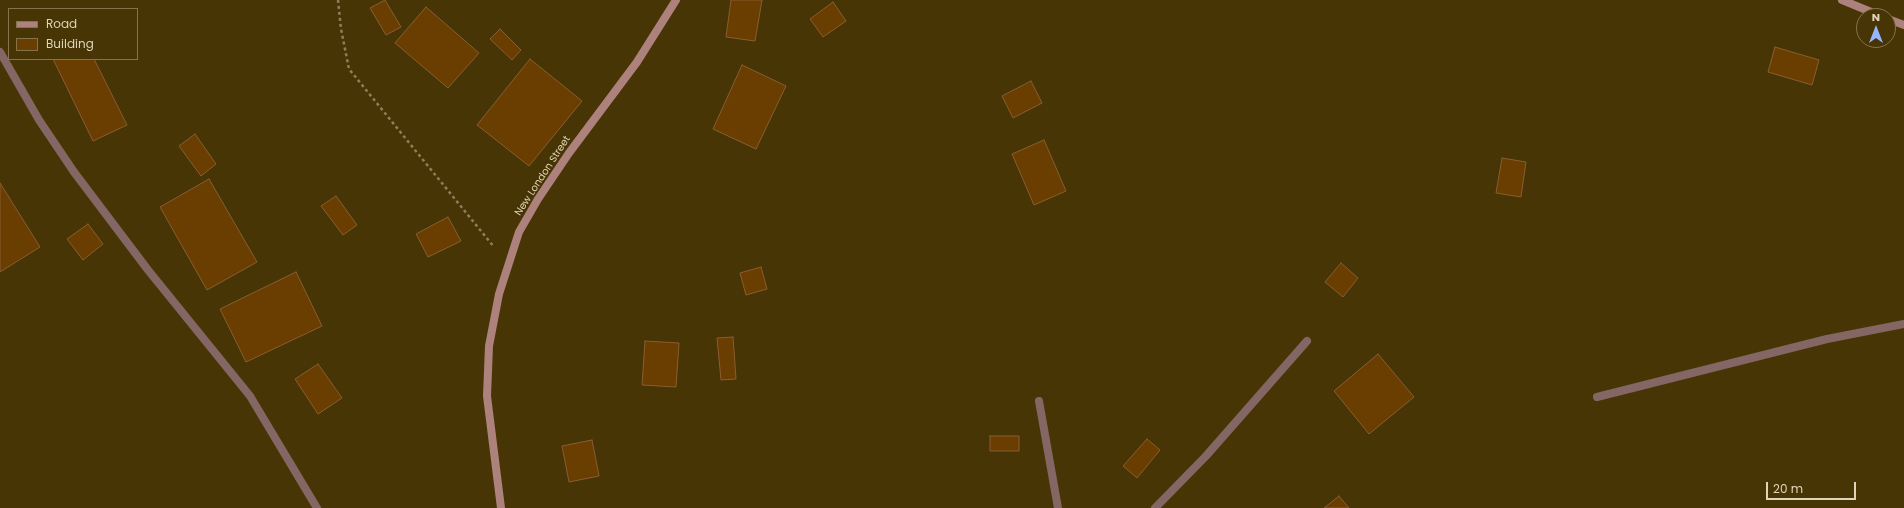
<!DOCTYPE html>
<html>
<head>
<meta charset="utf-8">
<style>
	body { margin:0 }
	#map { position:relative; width:1904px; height:508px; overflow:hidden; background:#473506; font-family:Poppins,sans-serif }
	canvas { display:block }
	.legend { position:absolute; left:8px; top:8px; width:130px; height:52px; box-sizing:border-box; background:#473506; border:1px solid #84744c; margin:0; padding:5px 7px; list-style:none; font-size:12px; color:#e0d3b6 }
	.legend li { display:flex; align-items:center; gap:8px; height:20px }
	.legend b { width:20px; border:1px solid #84744c }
	.north { position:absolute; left:1856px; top:8px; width:40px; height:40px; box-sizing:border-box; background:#473506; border:1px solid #84744c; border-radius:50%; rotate:0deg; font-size:11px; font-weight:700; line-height:16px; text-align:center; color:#e0d3b6 }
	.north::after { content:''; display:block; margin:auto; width:14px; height:18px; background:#96b6fd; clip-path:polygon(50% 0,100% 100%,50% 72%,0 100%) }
	.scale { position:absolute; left:1766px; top:482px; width:90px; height:18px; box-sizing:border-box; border:2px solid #e0d3b6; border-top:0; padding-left:5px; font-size:12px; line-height:14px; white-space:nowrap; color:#e0d3b6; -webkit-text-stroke:3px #473506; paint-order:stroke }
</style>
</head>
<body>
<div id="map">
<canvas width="1904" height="508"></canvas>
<ul class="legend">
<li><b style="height:5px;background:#ad817c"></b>Road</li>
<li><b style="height:11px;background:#6a3d00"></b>Building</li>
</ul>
<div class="north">N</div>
<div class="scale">20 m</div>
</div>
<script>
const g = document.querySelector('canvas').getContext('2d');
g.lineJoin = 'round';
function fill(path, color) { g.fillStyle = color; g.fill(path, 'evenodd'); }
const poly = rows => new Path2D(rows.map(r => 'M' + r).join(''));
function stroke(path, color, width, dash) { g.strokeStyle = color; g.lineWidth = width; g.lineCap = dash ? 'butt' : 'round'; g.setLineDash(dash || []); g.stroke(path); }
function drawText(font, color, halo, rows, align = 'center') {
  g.font = font + ' Poppins,sans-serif'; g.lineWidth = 3; g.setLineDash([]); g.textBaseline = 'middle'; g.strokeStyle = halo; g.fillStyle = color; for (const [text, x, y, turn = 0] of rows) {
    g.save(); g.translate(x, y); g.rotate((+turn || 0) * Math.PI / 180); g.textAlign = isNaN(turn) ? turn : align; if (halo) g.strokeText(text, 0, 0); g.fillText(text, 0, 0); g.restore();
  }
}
const building = poly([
	[385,0,401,27,386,35,370,8,385,0],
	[731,0,762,0,755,41,726,37,731,0],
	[833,2,846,21,823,37,810,19,833,2],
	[426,7,479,53,448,88,395,43,426,7],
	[500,29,521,50,512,60,490,39,500,29],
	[1775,47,1819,60,1812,85,1768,72,1775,47],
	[53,59,94,59,127,125,93,141,53,59],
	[530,59,582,101,529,166,477,125,530,59],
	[742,65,786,86,756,149,713,129,742,65],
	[1031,81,1042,103,1013,118,1002,96,1031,81],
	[195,134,216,164,201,176,179,146,195,134],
	[1044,140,1066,191,1034,205,1012,154,1044,140],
	[1502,158,1526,162,1521,197,1496,193,1502,158],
	[209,179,257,262,207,290,160,207,209,179],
	[0,183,40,247,0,272,0,183],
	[336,196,357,225,343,235,321,206,336,196],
	[448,217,461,241,428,257,416,234,448,217],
	[88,224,103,244,83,260,67,239,88,224],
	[1341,263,1358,278,1343,297,1325,282,1341,263],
	[761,267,767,289,746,295,740,273,761,267],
	[296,272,322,326,246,362,220,309,296,272],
	[733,337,736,379,721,380,717,338,733,337],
	[645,341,679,343,676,387,642,385,645,341],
	[1378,354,1414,397,1369,434,1334,391,1378,354],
	[318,364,342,398,318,414,295,379,318,364],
	[990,436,1019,436,1019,451,990,451,990,436],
	[1147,439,1160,450,1137,478,1123,466,1147,439],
	[592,440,599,476,569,482,562,446,592,440],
	[1339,496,1349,508,1324,508,1339,496]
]);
const path = poly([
	[338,0,341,29,349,69,494,247]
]);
const lane = poly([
	[1039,401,1058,508]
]);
const street = poly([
	[0,52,39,120,74,172,148,270,250,396,317,508],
	[1597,397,1827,339,1904,324],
	[1155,508,1206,456,1307,341]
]);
const secondary = poly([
	[1842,0,1881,16],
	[1888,19,1904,25],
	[501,508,487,396,489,346,499,294,519,232,538,199,569,153,637,62,676,0]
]);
const streetNames = [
	["New London Street",543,176,-57]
];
fill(building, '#6a3d00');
stroke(building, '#885e32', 1);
stroke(path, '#8f7f59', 2.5, [3, 3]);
stroke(lane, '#846764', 8);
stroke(street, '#846764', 8);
stroke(secondary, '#ad817c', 8);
drawText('10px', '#e0d3b6', '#473506', streetNames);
</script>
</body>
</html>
